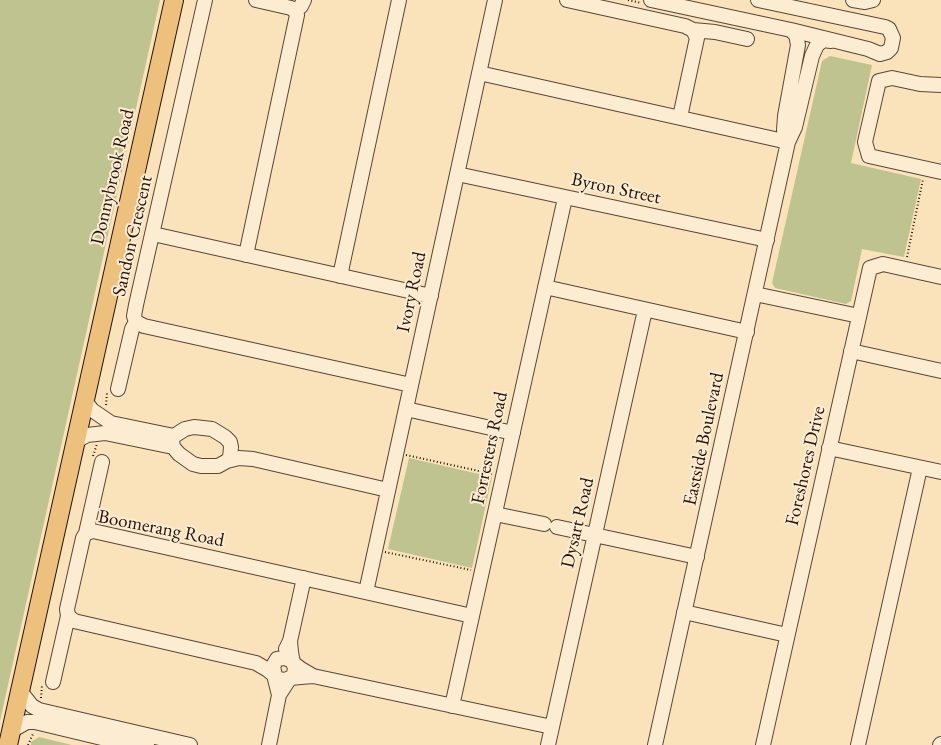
<!DOCTYPE html>
<html>
<head>
<meta charset="utf-8">
<style>
	body { margin:0 }
	canvas { display:block; background:#fae2ba }
</style>
</head>
<body>
<canvas width="941" height="745"></canvas>
<script>
const g = document.querySelector('canvas').getContext('2d');
g.lineJoin = 'round';
function fill(path, color) { g.fillStyle = color; g.fill(path, 'evenodd'); }
const poly = rows => new Path2D(rows.map(r => 'M' + r).join(''));
function stroke(path, color, width, dash) { g.strokeStyle = color; g.lineWidth = width; g.lineCap = dash ? 'butt' : 'round'; g.setLineDash(dash || []); g.stroke(path); }
function drawText(font, color, halo, rows, align = 'center') {
  g.font = font + ' "EB Garamond",serif'; g.lineWidth = 4; g.setLineDash([]); g.textBaseline = 'middle'; g.strokeStyle = halo; g.fillStyle = color; for (const [text, x, y, turn = 0] of rows) {
    g.save(); g.translate(x, y); g.rotate((+turn || 0) * Math.PI / 180); g.textAlign = isNaN(turn) ? turn : align; if (halo) g.strokeText(text, 0, 0); g.fillText(text, 0, 0); g.restore();
  }
}
const green = poly([
	[0,0,160,0,0,721],
	[830,56,872,65,851,163,921,179,904,257,862,249,851,301,846,304,775,288,772,283,822,61],
	[409,458,492,477,472,568,388,549],
	[39,737,72,745,31,745,31,742]
]);
const path = poly([
	[628,0,641,3],
	[907,257,923,179],
	[106,405,107,393],
	[406,455,492,474],
	[93,456,97,444],
	[385,552,471,570],
	[41,698,42,685],
	[28,745,33,734]
]);
const minor = poly([
	[205,0,136,305,134,316,136,322,144,326,411,385],
	[567,0,685,26,693,30,697,38,680,117],
	[651,0,791,30,868,49,880,54,887,52,891,48,893,38,889,29,885,27,758,0],
	[853,0,865,2,873,0],
	[295,11,301,6,304,0],
	[693,30,715,32,747,39],
	[479,73,788,142],
	[941,85,920,84,892,78,879,81,865,142,869,156,941,172],
	[788,142,784,130,785,116,798,45,796,35,791,30],
	[457,174,767,240],
	[153,234,431,296],
	[246,255,297,15,295,11,291,8,256,0],
	[340,276,399,0],
	[545,287,747,332],
	[755,294,859,316],
	[851,351,941,371],
	[118,389,132,329,136,322],
	[85,401,92,410,111,423,174,436],
	[406,409,513,433],
	[194,427,212,429,225,437,230,442,231,447,230,458,227,461,218,466,201,466,193,464,179,454,173,447,172,441,174,436,185,429,194,427],
	[76,441,87,435,105,433,173,447],
	[829,448,941,472],
	[227,461,239,458,253,459,388,490],
	[495,514,544,524],
	[557,527,697,557],
	[86,533,102,462],
	[366,592,495,0],
	[684,612,787,635],
	[290,641,291,652,293,663,295,667,294,674,292,677,285,680,278,679,275,676,273,666,277,659,284,658,291,660,293,663,301,669,313,676],
	[286,649,290,641,304,578],
	[53,682,68,616],
	[20,691,32,706,39,710,190,745],
	[279,695,274,675,268,670,256,663,74,621,68,616,67,609,83,538,86,533,93,531,472,616],
	[452,706,565,198],
	[11,731,27,722,35,722,106,739,147,745],
	[269,745,279,695,290,678,301,677,313,676,552,727],
	[548,745,645,310],
	[655,745,788,142,795,127,812,56,817,45,823,40,831,41],
	[763,745,870,268,883,264,941,277],
	[858,745,920,468],
	[940,745,941,744]
]);
const major = poly([
	[8,745,174,0]
]);
const streetNames = [
	["Donnybrook Road",113,177,-77],
	["Byron Street",616,189,12],
	["Sandon Crescent",133,236,-77],
	["Ivory Road",412,292,-78],
	["Eastside Boulevard",704,439,-78],
	["Forresters Road",490,448,-78],
	["Foreshores Drive",806,466,-77],
	["Dysart Road",578,523,-77],
	["Boomerang Road",161,529,11]
];
fill(green, '#bfc38f');
stroke(minor, '#5c4636', 16);
stroke(major, '#27120a', 20);
stroke(path, '#27120a', 2, [1, 2.5]);
stroke(minor, '#fcecd2', 14);
stroke(major, '#edc17d', 18);
drawText('19px', '#27120a', '#fcecd2', streetNames);
</script>
</body>
</html>
